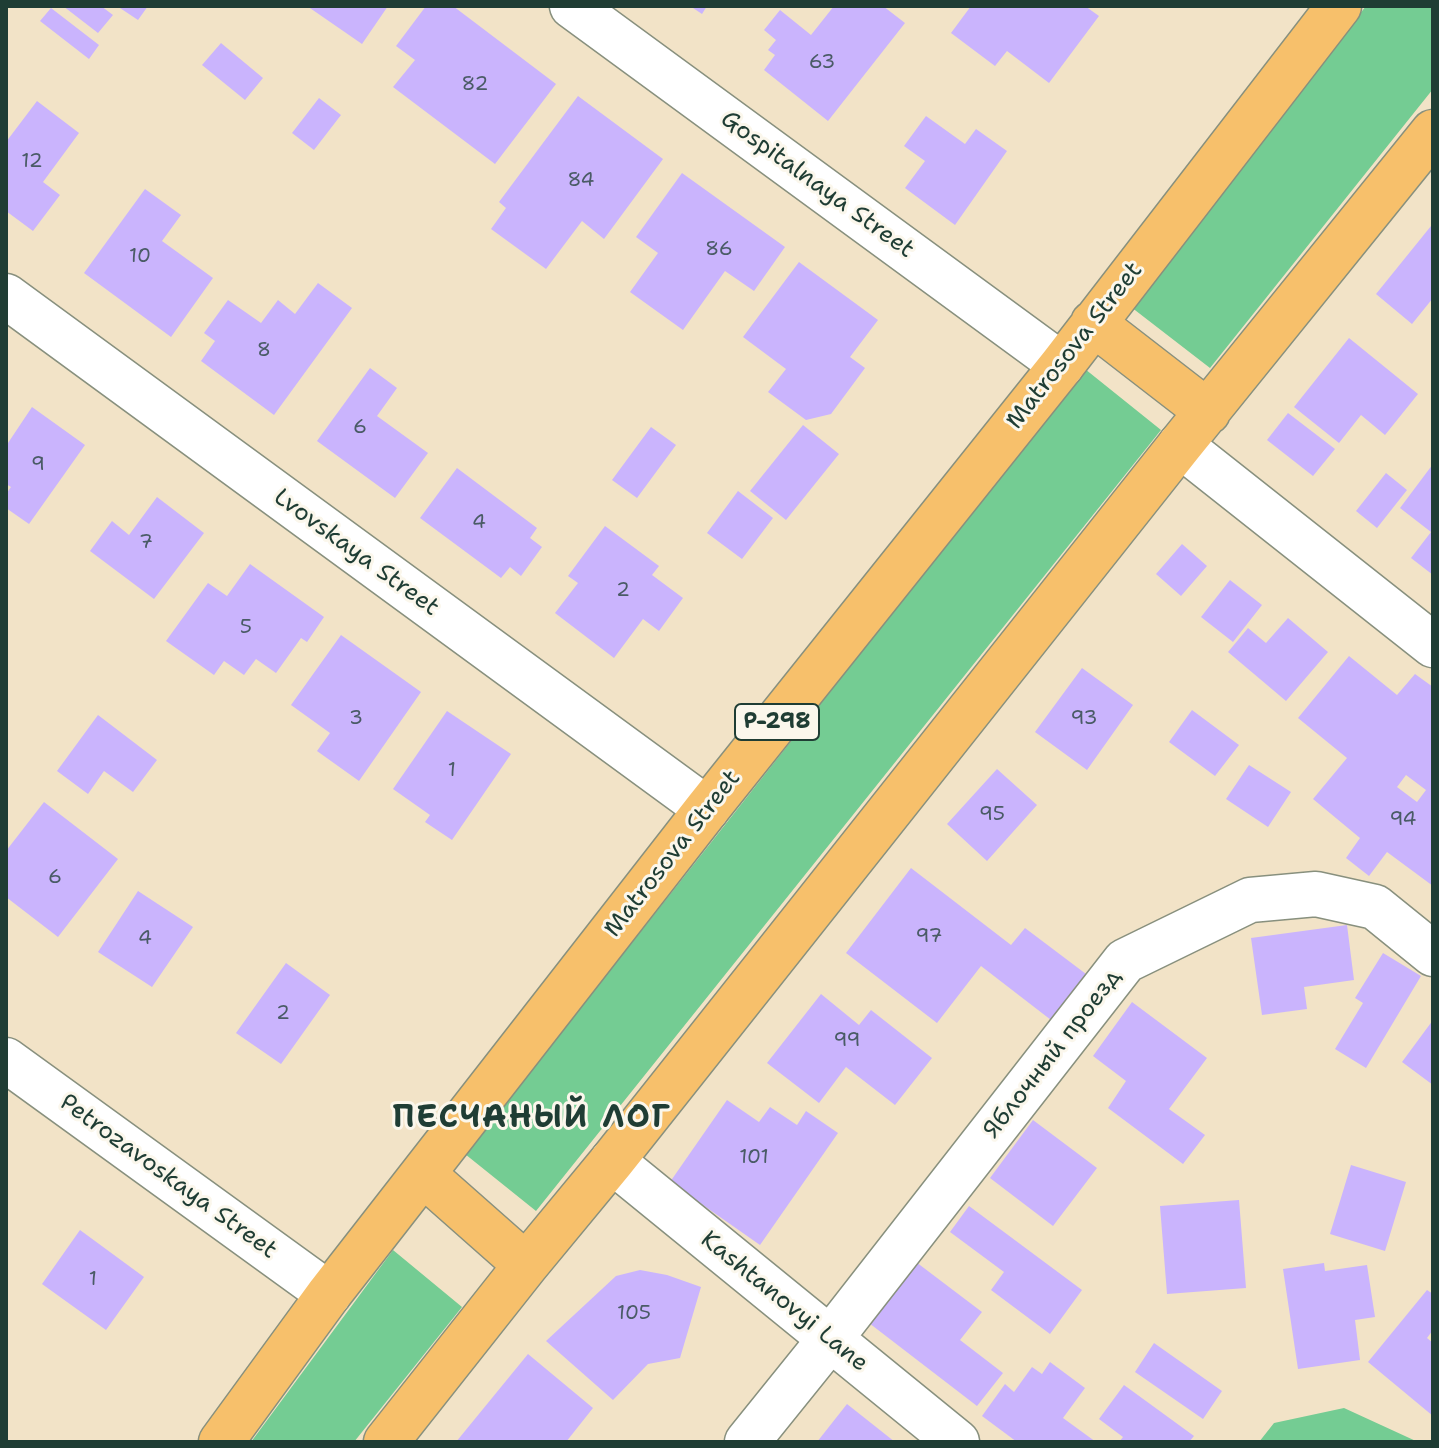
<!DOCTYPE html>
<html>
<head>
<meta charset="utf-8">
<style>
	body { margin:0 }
	#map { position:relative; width:1439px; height:1448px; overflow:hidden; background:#f2e3c7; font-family:"Shantell Sans",sans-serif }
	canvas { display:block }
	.frame { position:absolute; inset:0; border:8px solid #1f3d34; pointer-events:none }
</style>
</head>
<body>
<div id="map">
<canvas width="1439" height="1448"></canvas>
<div class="frame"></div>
</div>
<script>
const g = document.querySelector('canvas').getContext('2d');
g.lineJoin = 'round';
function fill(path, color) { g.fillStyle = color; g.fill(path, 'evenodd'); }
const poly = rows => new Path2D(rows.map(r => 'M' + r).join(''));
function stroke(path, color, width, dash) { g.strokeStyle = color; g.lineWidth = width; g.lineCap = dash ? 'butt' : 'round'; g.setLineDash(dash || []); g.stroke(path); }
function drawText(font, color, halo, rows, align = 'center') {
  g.font = font + ' "Shantell Sans",sans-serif'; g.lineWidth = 6; g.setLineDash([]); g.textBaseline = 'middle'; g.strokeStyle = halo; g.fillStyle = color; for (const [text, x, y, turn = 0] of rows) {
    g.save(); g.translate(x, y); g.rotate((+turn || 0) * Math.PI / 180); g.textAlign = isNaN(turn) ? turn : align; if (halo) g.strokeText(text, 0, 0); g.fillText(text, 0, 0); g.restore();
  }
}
const green = poly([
	[1366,6,1433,6,1433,89,1210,368,1131,307],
	[1085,369,1161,430,536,1211,465,1154],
	[393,1250,462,1307,354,1442,251,1442],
	[1344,1408,1418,1442,1259,1442,1274,1423]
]);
const building = poly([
	[63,6,101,6,113,15,98,33],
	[117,6,148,6,138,20],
	[307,6,388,6,362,44],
	[426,6,453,6,556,84,495,164,393,87,415,60,396,46],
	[690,6,707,6,702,14],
	[834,6,883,6,905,23,828,121,764,70,775,55,768,50,776,40,764,30,780,10,811,35],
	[971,6,1085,6,1099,16,1049,83,1007,51,995,66,951,33],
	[51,8,99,45,89,59,40,21],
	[221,43,263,78,245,100,202,65],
	[578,96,663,159,604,239,582,221,546,269,491,229,506,208,499,202],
	[319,98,341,115,314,150,292,133],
	[37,101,79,133,43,182,60,195,33,231,6,211,6,142],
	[926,116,965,144,976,129,1007,151,955,225,905,188,925,161,904,146],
	[682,173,785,247,754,291,725,271,683,330,630,292,658,253,636,237],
	[145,189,181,215,162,241,213,278,171,337,84,273],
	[1431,226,1433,228,1433,298,1412,324,1376,294],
	[799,262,878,320,850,357,865,368,831,414,806,420,768,392,786,369,743,337],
	[318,283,352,308,274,415,201,361,215,341,204,333,228,300,261,323,278,300,295,314],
	[1349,338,1418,394,1385,435,1361,415,1339,443,1294,407],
	[370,368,397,388,377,416,428,453,395,498,317,441],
	[32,407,85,445,29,524,6,508,6,494,11,487,6,484,6,446],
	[1288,413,1335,449,1313,476,1267,440],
	[803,425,839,454,786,520,750,491],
	[651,427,676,445,637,498,612,480],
	[1433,464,1433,575,1411,558,1431,532,1400,508],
	[457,468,537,528,530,538,542,547,521,576,510,567,501,578,420,518],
	[1386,473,1407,490,1377,528,1356,511],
	[738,491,773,518,742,559,707,533],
	[157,497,204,533,154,599,90,551,112,521,129,535],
	[605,526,659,566,652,575,683,598,659,631,643,619,614,658,555,613,578,583,568,576],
	[1182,544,1207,566,1181,596,1156,574],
	[250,564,324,617,307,642,301,638,276,673,256,659,244,675,224,661,214,675,166,641,208,583,227,596],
	[1230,580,1262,605,1233,642,1201,617],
	[1288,618,1328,652,1286,701,1228,652,1248,628,1266,643],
	[341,635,421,692,359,781,317,751,330,733,291,705],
	[1349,656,1397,695,1415,674,1433,687,1433,886,1387,852,1369,876,1346,858,1360,838,1313,799,1347,758,1298,718],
	[1406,775,1426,790,1417,802,1397,787],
	[1082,668,1133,705,1087,770,1035,732],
	[1192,710,1239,745,1215,776,1169,742],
	[447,711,511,754,452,840,425,822,430,815,393,789],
	[98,715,157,760,133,792,104,771,88,794,57,771],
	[1249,765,1291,792,1268,827,1226,799],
	[997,769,1037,805,987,861,947,824],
	[44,802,118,859,58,937,6,897,6,851],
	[911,868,1011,945,1025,928,1086,974,1051,1020,981,966,937,1023,846,953],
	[138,891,193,927,152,987,98,952],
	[1347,925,1354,980,1304,987,1307,1009,1262,1015,1251,938],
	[1383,953,1421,976,1366,1068,1335,1049,1363,1003,1355,998],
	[286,963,330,995,281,1064,236,1033],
	[821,994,859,1025,871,1010,932,1058,895,1105,846,1067,819,1103,767,1063],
	[1132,1002,1207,1058,1169,1109,1205,1135,1183,1164,1108,1108,1126,1081,1093,1056],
	[1433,1020,1433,1085,1402,1062],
	[727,1100,759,1122,770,1107,797,1125,806,1111,838,1133,760,1245,670,1182],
	[1033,1120,1097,1168,1053,1226,990,1178],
	[1351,1165,1406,1182,1385,1251,1330,1234],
	[1239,1200,1246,1288,1167,1294,1160,1206],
	[969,1206,1082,1290,1050,1334,991,1290,1004,1272,950,1232],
	[80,1230,144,1277,106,1330,42,1284],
	[916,1262,982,1312,960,1340,1003,1373,977,1406,869,1323],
	[1324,1263,1325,1271,1367,1265,1375,1317,1355,1320,1360,1360,1298,1369,1283,1269],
	[640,1270,667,1275,701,1287,680,1358,648,1364,613,1400,546,1341,616,1276],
	[1427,1290,1433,1294,1433,1330,1427,1338,1433,1343,1433,1416,1368,1362],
	[1154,1343,1222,1391,1203,1419,1135,1372],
	[528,1354,593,1408,566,1442,456,1442],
	[1050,1362,1085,1388,1063,1418,1096,1442,1017,1442,982,1416,1005,1384,1014,1392,1032,1367,1042,1374],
	[1124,1385,1194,1436,1189,1442,1119,1442,1123,1437,1099,1419],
	[847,1404,895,1442,817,1442]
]);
const minor = poly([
	[572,6,1062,365],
	[6,296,707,809],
	[1180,445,1433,645],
	[6,1060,329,1294],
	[612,1161,957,1442],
	[747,1442,830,1339,1125,961,1250,900,1316,894,1375,907,1433,954]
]);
const highway = poly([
	[1093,323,1208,412],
	[423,1174,526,1265],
	[221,1442,329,1294,707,809,1062,365,1339,6],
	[386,1442,526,1265,612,1161,1180,445,1433,132]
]);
const numberNames = [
	["63",822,63],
	["82",475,85],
	["12",32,162],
	["84",581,181],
	["86",719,250],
	["10",140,257],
	["8",264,351],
	["6",360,428],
	["9",38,465],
	["4",479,523],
	["7",146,543],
	["2",623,591],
	["5",246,628],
	["3",356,719],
	["93",1084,719],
	["1",452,771],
	["95",992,815],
	["94",1403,820],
	["6",55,878],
	["97",929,937],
	["4",145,939],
	["2",283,1014],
	["99",847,1041],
	["101",754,1158],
	["1",93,1280],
	["105",634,1314]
];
const shields = [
	[777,722,84]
];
const shieldNames = [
	["Р-298",777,722]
];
const streetNames = [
	["Gospitalnaya Street",817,185,36],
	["Matrosova Street",1075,346,-52],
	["Lvovskaya Street",356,553,36],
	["Matrosova Street",673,854,-52],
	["Яблочный проезд",1053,1054,-52],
	["Petrozavoskaya Street",168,1177,36],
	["Kashtanovyi Lane",784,1302,39]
];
const districtNames = [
	["ПЕСЧАНЫЙ ЛОГ",532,1119]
];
fill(green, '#74cc93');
fill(building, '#cab4fd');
stroke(minor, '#88907e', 47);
stroke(highway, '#88907e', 47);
stroke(minor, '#fff', 44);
stroke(highway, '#f7c06b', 44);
drawText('20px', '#4a5b66', null, numberNames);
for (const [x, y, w] of shields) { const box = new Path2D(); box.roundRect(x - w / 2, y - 18, w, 36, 6); g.fillStyle = '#fbf7ec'; g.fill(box); stroke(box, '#1f3d34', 2); }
drawText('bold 22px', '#1f3d34', null, shieldNames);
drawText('24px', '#1f3d34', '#fbf7ec', streetNames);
g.letterSpacing = '2px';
drawText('bold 32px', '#1f3d34', '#fbf7ec', districtNames);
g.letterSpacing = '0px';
</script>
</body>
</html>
